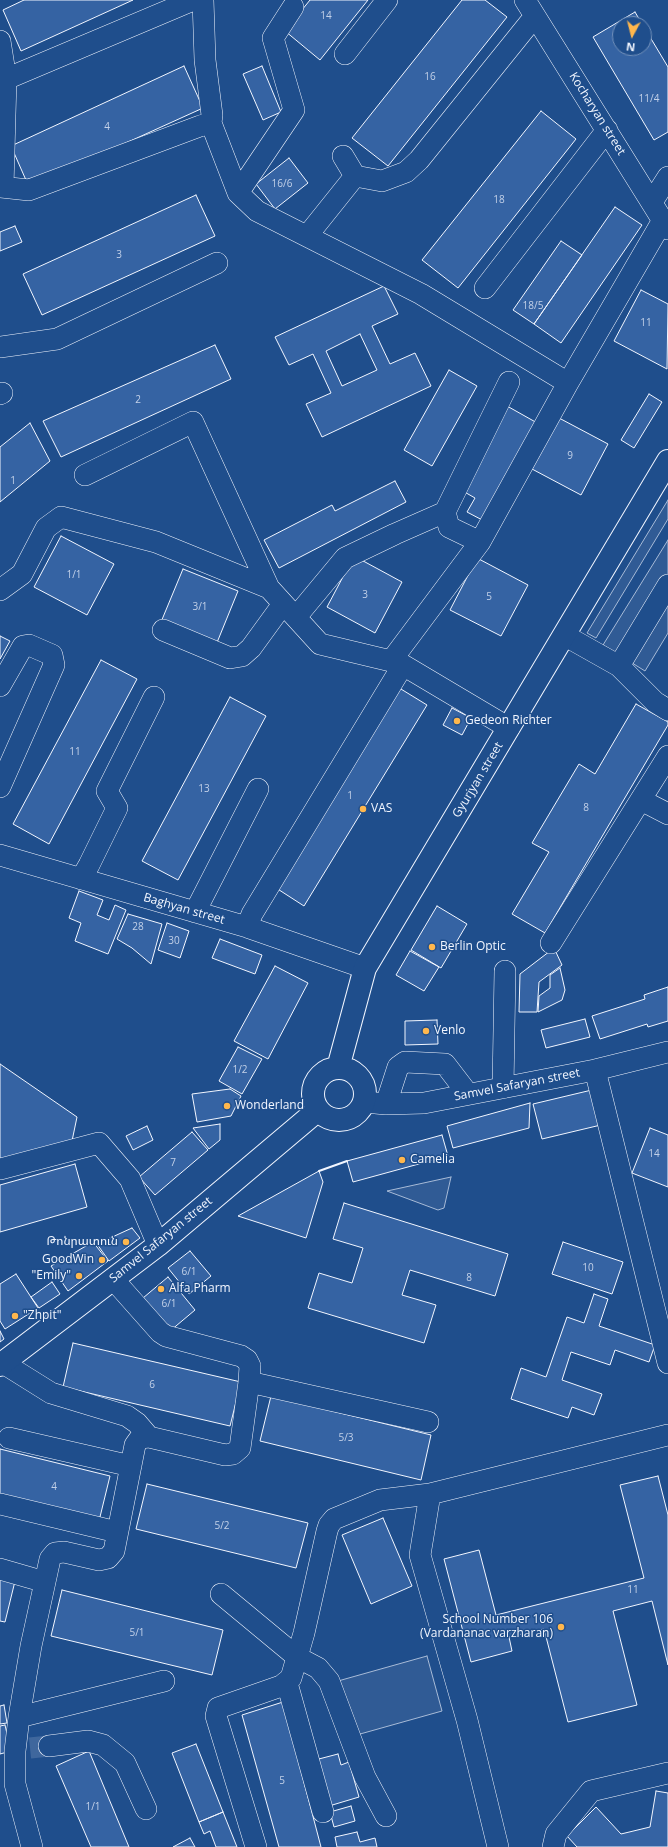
<!DOCTYPE html>
<html>
<head>
<meta charset="utf-8">
<style>
	body { margin:0 }
	#map { position:relative; width:668px; height:1847px; overflow:hidden; background:#1f4e8c; font-family:"Open Sans",sans-serif }
	canvas { display:block }
	.north { position:absolute; left:612px; top:16px; width:40px; height:40px; box-sizing:border-box; background:#1f4e8c; border:1px solid #7391ba; border-radius:50%; rotate:187deg; font-size:11px; font-weight:700; line-height:16px; text-align:center; color:#f2f6ff }
	.north::after { content:''; display:block; margin:auto; width:14px; height:18px; background:#ffb74d; clip-path:polygon(50% 0,100% 100%,50% 72%,0 100%) }
</style>
</head>
<body>
<div id="map">
<canvas width="668" height="1847"></canvas>
<div class="north">N</div>
</div>
<script>
const g = document.querySelector('canvas').getContext('2d');
g.lineJoin = 'round';
function fill(path, color) { g.fillStyle = color; g.fill(path, 'evenodd'); }
const poly = rows => new Path2D(rows.map(r => 'M' + r).join(''));
function stroke(path, color, width, dash) { g.strokeStyle = color; g.lineWidth = width; g.lineCap = dash ? 'butt' : 'round'; g.setLineDash(dash || []); g.stroke(path); }
function drawText(font, color, halo, rows, align = 'center') {
  g.font = font + ' "Open Sans","Noto Sans Armenian",sans-serif'; g.lineWidth = 3; g.setLineDash([]); g.textBaseline = 'middle'; g.strokeStyle = halo; g.fillStyle = color; for (const [text, x, y, turn = 0] of rows) {
    g.save(); g.translate(x, y); g.rotate((+turn || 0) * Math.PI / 180); g.textAlign = isNaN(turn) ? turn : align; if (halo) g.strokeText(text, 0, 0); g.fillText(text, 0, 0); g.restore();
  }
}
const built = poly([
	[668,500,668,519,596,638,587,633,668,500],
	[668,540,668,633,645,671,603,645,668,540],
	[451,1177,444,1208,438,1210,387,1191,451,1177],
	[427,1656,442,1711,353,1736,338,1681,427,1656]
]);
const building = poly([
	[24,0,133,0,21,51,3,10,24,0],
	[310,0,368,0,320,60,285,31,310,0],
	[462,0,485,0,507,17,388,166,352,138,462,0],
	[635,12,642,24,620,24,620,48,644,48,644,27,668,67,668,132,654,140,593,37,635,12],
	[184,66,203,108,29,187,11,146,184,66],
	[262,66,281,112,263,120,243,74,262,66],
	[541,111,576,139,458,288,422,260,541,111],
	[289,158,308,183,275,209,256,184,289,158],
	[196,195,215,236,42,315,23,274,196,195],
	[615,207,642,225,561,343,534,324,615,207],
	[15,226,22,242,0,251,0,232,15,226],
	[561,241,582,255,534,324,513,310,561,241],
	[384,286,398,314,372,326,390,364,415,353,431,386,322,437,306,404,331,393,313,354,289,365,275,337,384,286],
	[360,334,377,370,342,386,326,351,360,334],
	[641,290,668,304,667,369,614,341,641,290],
	[215,345,231,379,61,457,43,421,215,345],
	[449,370,477,386,432,466,404,450,449,370],
	[649,394,662,402,634,448,621,440,649,394],
	[507,406,539,424,486,522,467,512,475,498,461,490,507,406],
	[559,418,608,444,581,495,532,469,559,418],
	[30,423,50,461,0,502,0,447,30,423],
	[395,481,406,502,279,568,264,540,332,505,335,511,395,481],
	[61,536,114,564,87,615,34,587,61,536],
	[354,556,402,582,375,633,327,607,354,556],
	[477,558,528,585,501,636,450,610,477,558],
	[183,569,238,591,216,645,161,622,183,569],
	[0,636,10,641,0,659,0,636],
	[101,660,137,679,49,844,13,824,101,660],
	[396,686,427,705,304,906,273,886,396,686],
	[230,697,266,716,178,880,142,861,230,697],
	[636,704,668,722,668,725,545,933,512,914,549,852,532,843,579,764,595,774,636,704],
	[452,708,471,718,462,735,443,725,452,708],
	[79,891,103,900,97,915,109,920,115,905,126,910,108,954,75,941,81,923,69,918,79,891],
	[437,906,467,924,441,968,411,950,437,906],
	[128,914,162,924,151,964,132,948,117,939,128,914],
	[167,923,189,931,180,958,158,950,167,923],
	[220,939,262,955,255,974,212,958,220,939],
	[554,948,562,965,539,982,537,1012,519,1012,520,974,554,948],
	[410,951,439,967,424,991,396,975,410,951],
	[275,966,308,983,268,1059,234,1041,275,966],
	[560,968,565,990,562,1000,538,1012,539,996,550,988,550,975,560,968],
	[668,987,668,1021,648,1027,647,1024,600,1039,592,1016,645,999,644,995,668,987],
	[585,1019,590,1037,546,1048,541,1030,585,1019],
	[437,1020,438,1044,405,1045,405,1021,437,1020],
	[238,1047,262,1059,242,1094,219,1081,238,1047],
	[0,1064,77,1117,72,1141,0,1160,0,1064],
	[230,1089,241,1096,231,1116,197,1122,192,1094,230,1089],
	[596,1089,605,1124,542,1139,533,1104,596,1089],
	[530,1103,529,1128,453,1148,447,1126,530,1103],
	[220,1124,220,1140,209,1149,193,1128,220,1124],
	[147,1126,153,1140,133,1150,126,1136,147,1126],
	[650,1128,668,1135,668,1187,632,1173,650,1128],
	[192,1132,208,1150,155,1195,139,1177,192,1132],
	[442,1135,448,1156,353,1182,347,1161,442,1135],
	[75,1164,87,1207,0,1232,0,1185,75,1164],
	[319,1171,323,1182,306,1238,238,1216,319,1171],
	[344,1203,508,1254,495,1296,410,1270,402,1295,436,1305,424,1343,308,1308,319,1273,352,1283,363,1248,333,1239,344,1203],
	[132,1228,140,1238,109,1261,97,1244,132,1228],
	[93,1242,108,1261,68,1291,51,1266,93,1242],
	[563,1242,623,1262,612,1294,552,1274,563,1242],
	[190,1251,211,1276,189,1294,168,1268,190,1251],
	[16,1274,38,1308,5,1329,0,1321,0,1284,16,1274],
	[168,1277,195,1310,170,1331,143,1298,168,1277],
	[52,1282,60,1294,39,1308,31,1297,52,1282],
	[594,1294,608,1299,599,1326,655,1345,649,1362,615,1350,610,1365,571,1352,562,1380,602,1394,594,1415,572,1407,568,1418,511,1399,521,1368,546,1377,567,1317,584,1323,594,1294],
	[0,1331,4,1339,0,1342,0,1331],
	[73,1343,241,1382,230,1426,63,1387,73,1343],
	[271,1396,431,1435,421,1480,260,1441,271,1396],
	[0,1449,110,1476,99,1521,0,1497,0,1449],
	[658,1476,668,1515,668,1665,652,1601,613,1611,637,1705,568,1722,544,1629,509,1637,512,1651,471,1662,444,1559,479,1550,496,1615,644,1578,620,1485,658,1476],
	[147,1484,308,1523,296,1568,136,1529,147,1484],
	[383,1518,412,1586,371,1604,342,1535,383,1518],
	[0,1573,16,1577,5,1622,0,1621,0,1573],
	[62,1590,223,1630,212,1675,51,1636,62,1590],
	[283,1702,321,1847,279,1847,242,1715,283,1702],
	[4,1705,7,1723,0,1724,0,1706,4,1705],
	[5,1725,11,1751,0,1754,0,1726,5,1725],
	[196,1744,223,1812,199,1822,172,1753,196,1744],
	[89,1751,129,1847,91,1847,56,1766,89,1751],
	[338,1754,341,1765,349,1762,359,1797,329,1806,315,1760,338,1754],
	[656,1791,668,1793,668,1847,577,1847,567,1836,596,1807,621,1834,650,1827,656,1791],
	[351,1806,355,1821,334,1827,330,1812,351,1806],
	[223,1812,237,1847,216,1847,210,1831,204,1834,199,1822,223,1812],
	[357,1832,360,1842,375,1838,377,1847,337,1847,335,1837,357,1832],
	[190,1838,195,1847,173,1847,190,1838]
]);
const minorTunnel = poly([
	[30,1748,49,1746]
]);
const minor = poly([
	[203,0,205,60,212,115,211,123,238,193,257,211,421,294,568,383],
	[525,0,668,229],
	[0,41,6,79,3,187],
	[345,54,387,0],
	[6,79,193,0],
	[355,176,382,181,406,172,419,160,535,16],
	[0,187,29,190,200,126,211,123],
	[238,193,294,110,273,38,293,7],
	[652,202,668,177],
	[307,236,355,176,343,156],
	[485,288,607,130],
	[0,347,57,339,217,263],
	[0,394,2,393],
	[85,475,193,422,269,588,320,644,391,661,403,665,509,728],
	[480,542,449,527,445,512,509,382],
	[0,590,22,574,46,528,61,517,156,542,269,588],
	[296,617,345,558,395,534,445,512],
	[163,630,230,658,242,656,251,648,283,604],
	[564,635,619,666,655,702,668,710],
	[391,661,480,542,568,383,663,220],
	[619,666,668,585],
	[0,686,23,646,29,645,52,655,54,665,0,787],
	[641,800,668,814],
	[0,855,247,927,365,968],
	[81,879,89,865,117,808,107,791,154,697],
	[195,912,258,789],
	[247,927,252,914,403,665],
	[551,943,668,756],
	[595,1070,668,1363],
	[503,1088,505,971],
	[364,1102,386,1104,424,1103,595,1070,668,1052],
	[386,1104,398,1067,405,1062,445,1064,468,1094],
	[0,1169,99,1143,130,1179,158,1245],
	[3,1363,51,1393,127,1416,137,1423,149,1437],
	[249,1382,428,1422],
	[9,1438,131,1466],
	[430,1494,420,1555,467,1720,498,1847],
	[0,1504,117,1532],
	[0,1569,45,1582],
	[221,1594,297,1657,318,1668,329,1681,365,1777,386,1816],
	[287,1683,323,1812],
	[19,1717,31,1646,50,1559,55,1553,64,1552,99,1560,108,1558,114,1551,135,1445,140,1438,149,1437,225,1455,233,1454,240,1448,249,1382,250,1366,247,1360,241,1356,166,1336,160,1332,113,1279],
	[49,1746,88,1741,103,1745,125,1763,146,1809],
	[32,1847,15,1784,15,1751,19,1717,164,1681],
	[256,1847,216,1716,218,1708,281,1686,291,1678,304,1633,327,1531,329,1525,334,1519,380,1500,430,1494,668,1435],
	[553,1847,556,1834,591,1791,668,1773]
]);
const major = poly([
	[338,1068,365,968,668,461],
	'313 1094a26 26 0 1 1 52 0a26 26 0 1 1-52 0Z',
	[0,1365,158,1245,318,1110]
]);
const wall = poly([
	[319,1171,347,1161]
]);
const markers = [
	[457,721,4,"#ffb74d"],
	[363,809,4,"#ffb74d"],
	[432,947,4,"#ffb74d"],
	[426,1031,4,"#ffb74d"],
	[227,1106,4,"#ffb74d"],
	[402,1160,4,"#ffb74d"],
	[126,1242,4,"#ffb74d"],
	[102,1260,4,"#ffb74d"],
	[79,1276,4,"#ffb74d"],
	[161,1289,4,"#ffb74d"],
	[15,1316,4,"#ffb74d"],
	[561,1627,4,"#ffb74d"]
];
const numberNames = [
	["14",326,16],
	["16",430,77],
	["11/4",649,99],
	["4",107,127],
	["16/6",282,184],
	["18",499,200],
	["3",119,255],
	["18/5",533,306],
	["11",646,323],
	["2",138,400],
	["9",570,456],
	["1",13,481],
	["1/1",74,575],
	["3",365,595],
	["5",489,597],
	["3/1",200,607],
	["11",75,752],
	["13",204,789],
	["1",350,796],
	["8",586,808],
	["28",138,927],
	["30",174,941],
	["1/2",240,1070],
	["14",654,1154],
	["7",173,1163],
	["10",588,1268],
	["6/1",189,1272],
	["8",469,1278],
	["6/1",169,1304],
	["6",152,1385],
	["5/3",346,1438],
	["4",54,1487],
	["5/2",222,1526],
	["11",633,1590],
	["5/1",137,1633],
	["5",282,1781],
	["1/1",93,1807]
];
const streetNames = [
	["Kocharyan street",597,114,58],
	["Gyurjyan street",478,780,-59],
	["Baghyan street",184,909,16],
	["Samvel Safaryan street",517,1085,-11],
	["Samvel Safaryan street",161,1240,-39]
];
const poiNames = [
	["Gedeon Richter",465,721],
	["VAS",371,809],
	["Berlin Optic",440,947],
	["Venlo",434,1031],
	["Wonderland",235,1106],
	["Camelia",410,1160],
	["Թոնրատուն",118,1242,"right"],
	["GoodWin",94,1260,"right"],
	["\"Emily\"",71,1276,"right"],
	["Alfa Pharm",169,1289],
	["\"Zhpit\"",23,1316],
	["School Number 106",553,1620,"right"],
	["(Vardananac varzharan)",553,1634,"right"]
];
fill(built, '#305b95');
stroke(built, '#a8bbd7', 1);
fill(building, '#3563a3');
stroke(building, '#f2f6ff', 1);
stroke(minorTunnel, '#3f679d', 21, [21, 10]);
stroke(minor, '#f2f6ff', 22);
stroke(major, '#f2f6ff', 24);
stroke(minor, '#1f4e8c', 21);
stroke(major, '#1f4e8c', 22);
stroke(wall, '#f2f6ff', 2);
for (const [x, y, r, color] of markers) { const dot = new Path2D(); dot.arc(x, y, r, 0, 2 * Math.PI); g.fillStyle = color; g.fill(dot); stroke(dot, '#1f4e8c', 1.5); }
drawText('10px', '#c3d1e8', null, numberNames);
drawText('12px', '#f2f6ff', '#1f4e8c', streetNames);
drawText('12px', '#f2f6ff', '#1f4e8c', poiNames, 'left');
</script>
</body>
</html>
